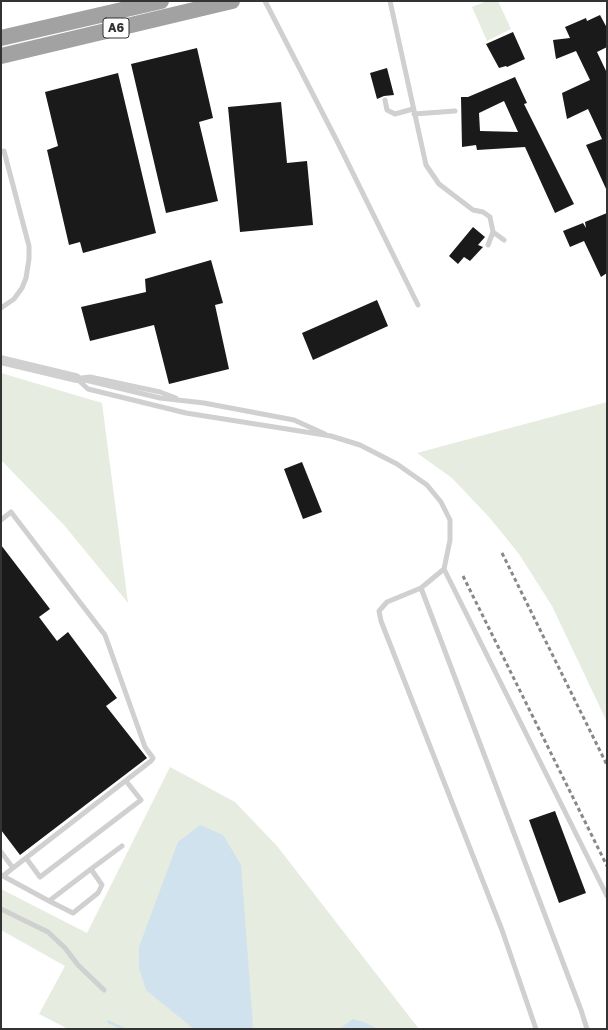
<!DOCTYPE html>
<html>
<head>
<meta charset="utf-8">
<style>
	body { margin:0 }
	#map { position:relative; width:608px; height:1030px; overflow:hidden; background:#fff; font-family:"Golos Text",sans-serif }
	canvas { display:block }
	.frame { position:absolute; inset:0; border:2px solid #333; pointer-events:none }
</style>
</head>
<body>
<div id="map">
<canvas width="608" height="1030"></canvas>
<div class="frame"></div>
</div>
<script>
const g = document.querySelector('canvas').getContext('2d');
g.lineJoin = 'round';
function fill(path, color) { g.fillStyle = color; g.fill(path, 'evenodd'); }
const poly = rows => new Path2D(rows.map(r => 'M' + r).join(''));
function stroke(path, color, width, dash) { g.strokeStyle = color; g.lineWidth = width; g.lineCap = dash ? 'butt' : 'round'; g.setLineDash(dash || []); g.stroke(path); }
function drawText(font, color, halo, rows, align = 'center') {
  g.font = font + ' "Golos Text",sans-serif'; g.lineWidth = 4; g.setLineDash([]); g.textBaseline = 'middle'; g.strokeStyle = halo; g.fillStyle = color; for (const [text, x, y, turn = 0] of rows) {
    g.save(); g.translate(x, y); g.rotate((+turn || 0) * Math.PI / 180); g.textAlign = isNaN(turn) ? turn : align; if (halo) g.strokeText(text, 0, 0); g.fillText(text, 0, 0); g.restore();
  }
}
const green = poly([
	[487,1,498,1,511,29,487,41,472,7],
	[1,373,102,403,128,603,64,525,1,460],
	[607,402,607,722,552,606,519,554,489,517,452,478,417,453],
	[170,767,235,802,277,846,419,1029,68,1029,39,1014,65,966,1,930,1,889,87,933]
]);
const water = poly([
	[200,825,223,835,241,865,253,1026,251,1029,194,1029,146,990,139,968,139,947,178,842],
	[353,1019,364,1022,378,1029,337,1029,342,1027]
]);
const stream = poly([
	[109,1022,124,1029]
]);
const building = poly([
	[600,15,607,28,607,47,597,52,607,73,607,191,586,145,602,139,588,109,567,119,562,93,590,80,576,51,556,59,553,40,570,38,565,27,586,18,587,21],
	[513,32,525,59,507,67,506,66,499,68,486,44],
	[197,48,213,118,199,122,218,201,166,213,131,64],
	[387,68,394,95,384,96,377,99,370,73],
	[118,73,156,233,83,253,80,242,69,245,47,150,58,146,45,92],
	[515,77,527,103,524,104,574,204,555,213,525,147,477,150,476,145,462,147,461,97,468,97],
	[504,101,518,132,480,131,479,113],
	[281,102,287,163,307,161,313,225,240,232,228,107],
	[607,213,607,273,601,277,584,241,570,247,563,231,583,223,586,228,585,222],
	[473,227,485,237,478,245,483,247,470,261,464,257,458,264,449,256],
	[211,260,223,303,215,305,229,369,169,384,154,325,90,341,81,307,146,292,145,279],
	[377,300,388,326,313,360,302,333],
	[302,462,322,512,303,519,284,469],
	[1,545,50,609,39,617,57,641,68,632,117,698,106,706,147,758,20,855,1,830],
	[555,811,586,893,559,903,529,820]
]);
const service = poly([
	[265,1,338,143,418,305],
	[390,1,426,165,439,184,473,210,483,212,490,217,493,232,504,240],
	[385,100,387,110,395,114,413,109],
	[414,114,455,111],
	[488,245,493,232],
	[1,308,14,299,22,288,26,278,29,259,29,246,4,151],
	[76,378,88,389,186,413,331,436,360,445,397,464,427,485,441,502,450,520,450,540,444,569,607,896],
	[77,378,160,398,204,403,294,420,325,434],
	[81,378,90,377,160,392,176,398],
	[1,520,11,512,105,635,145,747,153,758,151,761,13,868,3,876,1,875],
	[444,569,421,588,581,1010,587,1029],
	[421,588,387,602,379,611,381,621,502,930,536,1029],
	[1,852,13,868],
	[26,858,40,877,141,800,126,781],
	[91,869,122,846],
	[3,876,49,901,73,913,98,893,102,885,91,869,49,901],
	[1,909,48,932,65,948,78,965,104,990]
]);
const minor = poly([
	[1,360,76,378]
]);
const trunk = poly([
	[1,38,161,1],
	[1,56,232,1]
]);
const rail = poly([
	[502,553,607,765],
	[463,576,607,866]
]);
const shields = [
	[116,28,26]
];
const shieldNames = [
	["A6",116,28]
];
fill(green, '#e6ecdf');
fill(water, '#cfe2ee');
stroke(stream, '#cfe2ee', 3);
fill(building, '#1a1a1a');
stroke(service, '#d0d0d0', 5);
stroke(minor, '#d0d0d0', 10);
stroke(trunk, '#a2a2a2', 16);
stroke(rail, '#888', 3, [4, 3]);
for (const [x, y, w] of shields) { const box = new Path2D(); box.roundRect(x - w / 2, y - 10, w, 20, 3); g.fillStyle = '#fff'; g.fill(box); stroke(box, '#333', 1); }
drawText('bold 12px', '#333', null, shieldNames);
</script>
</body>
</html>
